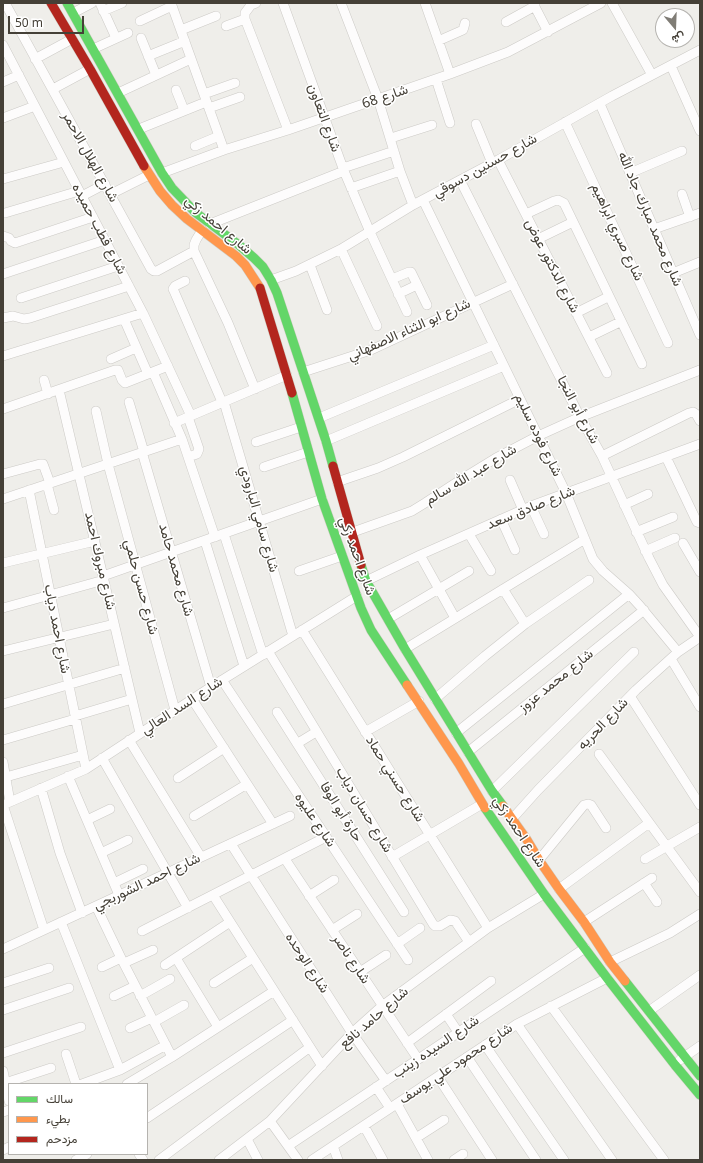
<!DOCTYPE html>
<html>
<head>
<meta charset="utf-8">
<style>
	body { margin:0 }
	#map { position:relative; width:703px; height:1163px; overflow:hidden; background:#efeeea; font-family:"Noto Sans",Vazirmatn,sans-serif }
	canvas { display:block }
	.frame { position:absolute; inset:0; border:4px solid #454037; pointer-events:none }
	.legend { position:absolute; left:8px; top:1083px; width:140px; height:72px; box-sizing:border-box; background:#fff; border:1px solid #b5b3af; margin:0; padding:5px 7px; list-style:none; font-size:12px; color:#454037 }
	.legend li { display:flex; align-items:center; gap:8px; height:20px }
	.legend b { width:20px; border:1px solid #b5b3af }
	.north { position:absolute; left:655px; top:8px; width:40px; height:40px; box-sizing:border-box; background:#fff; border:1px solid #b5b3af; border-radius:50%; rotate:161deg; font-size:11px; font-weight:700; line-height:16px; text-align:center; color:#454037 }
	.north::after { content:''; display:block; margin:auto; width:14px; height:18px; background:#807d76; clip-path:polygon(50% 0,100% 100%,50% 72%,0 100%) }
	.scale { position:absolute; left:8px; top:16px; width:76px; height:18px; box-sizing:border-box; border:2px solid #454037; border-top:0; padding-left:5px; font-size:12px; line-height:14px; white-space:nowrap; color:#454037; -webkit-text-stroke:3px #fff; paint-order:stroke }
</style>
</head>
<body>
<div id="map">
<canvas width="703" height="1163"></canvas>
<div class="frame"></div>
<ul class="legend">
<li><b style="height:5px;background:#63d668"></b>سالك</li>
<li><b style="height:5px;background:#ff974d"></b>بطيء</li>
<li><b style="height:5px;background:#b3261e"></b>مزدحم</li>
</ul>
<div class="north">ش</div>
<div class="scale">50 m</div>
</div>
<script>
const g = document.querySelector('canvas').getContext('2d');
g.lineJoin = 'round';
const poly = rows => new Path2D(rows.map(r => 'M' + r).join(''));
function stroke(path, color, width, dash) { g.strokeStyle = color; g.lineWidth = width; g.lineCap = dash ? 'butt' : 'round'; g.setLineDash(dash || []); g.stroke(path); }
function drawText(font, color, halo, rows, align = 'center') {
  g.font = font + ' "Noto Sans",Vazirmatn,sans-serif'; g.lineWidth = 3; g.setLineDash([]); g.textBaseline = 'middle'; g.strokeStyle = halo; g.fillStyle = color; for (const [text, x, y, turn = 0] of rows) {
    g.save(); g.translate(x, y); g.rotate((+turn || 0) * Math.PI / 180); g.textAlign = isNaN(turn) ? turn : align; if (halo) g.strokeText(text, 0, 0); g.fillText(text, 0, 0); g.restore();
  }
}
const street = poly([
	[5,3,151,269,154,271,157,271,194,251],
	[100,3,116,38],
	[171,3,224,150],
	[256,3,251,5,245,13,245,19,288,130],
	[283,3,344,171,370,232,407,312],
	[341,3,378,99,400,171,413,205],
	[425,3,450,74],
	[533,3,548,32],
	[612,3,652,75],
	[103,11,122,3],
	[73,13,92,3],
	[140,21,172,6],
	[506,22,535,6],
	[226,26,245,19],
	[181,30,216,16],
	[141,38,156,75],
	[438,41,463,30,464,27,465,23],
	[3,45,143,313,191,416],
	[93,49,128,33],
	[148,56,185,41],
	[35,59,72,39],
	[671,66,700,131],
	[436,79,450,123],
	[3,82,19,75],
	[53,89,90,69],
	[176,90,184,110],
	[118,93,191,59],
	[204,94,235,83],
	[600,104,700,335],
	[209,108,240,97],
	[3,118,35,106],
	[565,122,668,343],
	[476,124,492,163],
	[139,129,206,102],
	[391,138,432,125],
	[195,146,219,136],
	[498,160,607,373],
	[343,168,394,151],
	[162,173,224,150,288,130,450,74,508,52,601,3],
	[630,173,682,151],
	[3,179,64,162],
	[460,180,580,417,602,456,649,558,663,585,700,637],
	[351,188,400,171],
	[111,194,149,175],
	[682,194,690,217],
	[82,196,105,184],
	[423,200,566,493,593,559,603,571,629,594,640,606,678,652],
	[5,213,79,191],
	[526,214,554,201,558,200,564,203,642,364],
	[210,224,344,171],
	[654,229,700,213],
	[202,230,196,240,194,245,194,251,228,323,255,389],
	[3,236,9,238,11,241,15,243,93,217],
	[538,239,573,222],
	[341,249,377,326],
	[310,265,327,310],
	[673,273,700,262],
	[3,274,105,240],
	[392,279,409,272,411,272,427,305],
	[271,280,296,271,341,249,413,205,498,160,612,96,700,50],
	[185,281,175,286,173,289,174,291,222,402],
	[398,294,417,285],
	[21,298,118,266],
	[576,313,608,297],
	[3,318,13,316,24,319,30,318,129,286],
	[124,319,148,374],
	[589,337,620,322],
	[3,356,143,313],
	[111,359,136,348],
	[153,372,182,439,215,537],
	[303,372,371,350,513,284],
	[44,380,48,394],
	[59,390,140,733],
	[129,402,144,452],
	[224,402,293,636],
	[3,409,115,370,118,370,122,380,125,383,168,366],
	[96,411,108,464,175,710],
	[319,418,494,345],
	[174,423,287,375],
	[326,441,504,366],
	[256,442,301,427],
	[142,452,211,687],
	[602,456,689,413,693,412,696,414,700,421],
	[188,457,197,454,199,449,188,417],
	[666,457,696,520,697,522,700,523],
	[264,467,308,452],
	[3,474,40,464,43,464,50,483],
	[510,480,523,510],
	[337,482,378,468,403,457,520,399],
	[47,484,54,510],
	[29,490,86,769],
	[3,499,182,439],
	[624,505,648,494],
	[531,506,544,534],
	[501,519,515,550],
	[353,532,412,511,425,503,465,477,496,458,538,436,580,417,700,370],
	[636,532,673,517],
	[224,534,263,655],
	[469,534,491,571],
	[205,541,244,666],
	[683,543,700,572],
	[645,551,675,538],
	[420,555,455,618],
	[3,563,95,541],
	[299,571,342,556],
	[103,576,322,499],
	[366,581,420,555,531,506,700,444],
	[503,589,525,624],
	[3,608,104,580],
	[388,619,469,571],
	[302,630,488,928],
	[405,649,585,539],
	[3,651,114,624],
	[268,651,433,924,435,926,440,926,450,920,455,921,469,942],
	[671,659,700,707],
	[222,680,408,960],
	[630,696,700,805],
	[192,699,273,824],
	[435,699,485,656,525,624,589,580],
	[3,704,125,668],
	[277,712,404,912],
	[75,716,132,699],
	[365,732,419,701],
	[456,733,629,594],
	[3,740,75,719],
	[129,740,201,857],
	[298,743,316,732],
	[468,752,644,610],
	[599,754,700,892],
	[102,758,188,908],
	[3,762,10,802],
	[68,776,119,895],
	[6,777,83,755],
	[178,778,224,748],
	[41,788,60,853,82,913],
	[492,791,634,652],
	[3,805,86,769,211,687,357,596],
	[3,805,44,930],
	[194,816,247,784],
	[512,819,538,790,636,690,678,652,700,637],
	[87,820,110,809],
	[231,844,352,1033,386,1081],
	[101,853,128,840],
	[392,857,482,804],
	[285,859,418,1059],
	[645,859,700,827],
	[539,860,584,805,588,804,591,805,606,828],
	[114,883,143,869],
	[644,883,657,902],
	[559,889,649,823],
	[213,895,322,1066],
	[309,896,334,880],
	[96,906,121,958,172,1057],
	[61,922,120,1070],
	[584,922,652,878],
	[332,930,357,914],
	[142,931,326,837],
	[397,944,420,928],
	[3,949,290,816],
	[176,958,218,1027],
	[610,962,670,933,700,914],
	[124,963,153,950],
	[165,965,230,922],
	[102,967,121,958],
	[360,972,386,955],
	[3,983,49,968],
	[214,983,253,958],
	[114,996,135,986],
	[140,996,170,979],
	[551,1006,664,1160],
	[3,1010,69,988],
	[649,1011,700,975],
	[446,1014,458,1032],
	[154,1022,184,1005],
	[517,1024,612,1160],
	[130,1028,152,1018],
	[407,1043,491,981],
	[485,1045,564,1160],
	[3,1053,81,1027],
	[66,1054,76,1084],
	[467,1057,536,1160],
	[680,1060,700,1046],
	[3,1071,9,1101],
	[438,1077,492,1160],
	[5,1083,51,1068],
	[82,1084,120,1070,166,1045],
	[127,1084,172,1057,274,991],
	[376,1087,390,1108],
	[397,1104,428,1160],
	[3,1112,9,1110],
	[147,1118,293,1020],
	[270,1121,298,1160],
	[364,1126,383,1160],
	[416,1138,444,1120],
	[247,1139,258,1160],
	[288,1146,585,948],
	[333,1146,338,1160],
	[3,1150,9,1147],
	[139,1154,143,1160],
	[76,1160,87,1154],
	[159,1160,310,1047],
	[219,1160,270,1121,352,1033,382,1006,488,928,544,894],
	[312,1160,517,1024,607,978],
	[454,1160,463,1154]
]);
const fast = poly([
	[67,3,162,173,172,188,196,213,239,245,254,258,263,267,271,280,277,293,326,441,333,466],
	[292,393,322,499,361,608,371,630,407,685],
	[361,565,366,581,405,649,492,791,503,806],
	[485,808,544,894,607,978,675,1065,700,1095],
	[625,981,700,1076]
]);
const slow = poly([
	[144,166,160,191,172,205,187,219,236,256,245,265,260,288],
	[407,685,459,764,485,808],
	[503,806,527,840,539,860,559,889,584,922,610,962,625,981]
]);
const jam = poly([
	[51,3,90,69,144,166],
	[260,288,292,393],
	[333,466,361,565]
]);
const streetNames = [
	["شارع 68",385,97,-19],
	["شارع التعاون",324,118,70],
	["شارع الهلال الاحمر",90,157,61],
	["شارع حسنين دسوقي",485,166,-29],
	["شارع محمد مبارك جاد الله",650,219,67],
	["شارع احمد زكي",218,225,40],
	["شارع قطب حميده",99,229,62],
	["شارع صبري ابراهيم",617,232,65],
	["شارع الدكتور عوض",552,266,63],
	["شارع ابو الثناء الاصفهاني",409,330,-24],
	["شارع أبو النجا",578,410,62],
	["شارع فوده سليم",538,435,64],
	["شارع عبد الله سالم",471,475,-31],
	["شارع صادق سعد",531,508,-22],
	["شارع سامي البارودي",259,519,74],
	["شارع احمد زكي",357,556,70],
	["شارع مبروك احمد",100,561,77],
	["شارع محمد حامد",176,570,74],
	["شارع حسن حلمي",141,587,75],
	["شارع احمد دياب",57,629,79],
	["شارع محمد عزوز",556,681,-39],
	["شارع السد العالي",182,706,-33],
	["شارع الحريه",603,724,-46],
	["شارع حسني حماد",395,779,58],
	["شارع حسان دياب",364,810,59],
	["حارة أبو الوفا",341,812,58],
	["شارع عليوه",315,820,56],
	["شارع احمد زكي",519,832,56],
	["شارع احمد الشوربجي",147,882,-25],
	["شارع ناصر",351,959,56],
	["شارع الوحده",307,963,57],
	["شارع حامد نافع",374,1018,-41],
	["شارع السيده زينب",436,1047,-34],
	["شارع محمود علي يوسف",456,1064,-34]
];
stroke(street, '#cccac6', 10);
stroke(fast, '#cecbc1', 10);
stroke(slow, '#cecbc1', 10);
stroke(jam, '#cecbc1', 10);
stroke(street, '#fdfcfc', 9);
stroke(fast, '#63d668', 9);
stroke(slow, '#ff974d', 9);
stroke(jam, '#b3261e', 9);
drawText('14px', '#454037', '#fff', streetNames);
</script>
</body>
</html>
